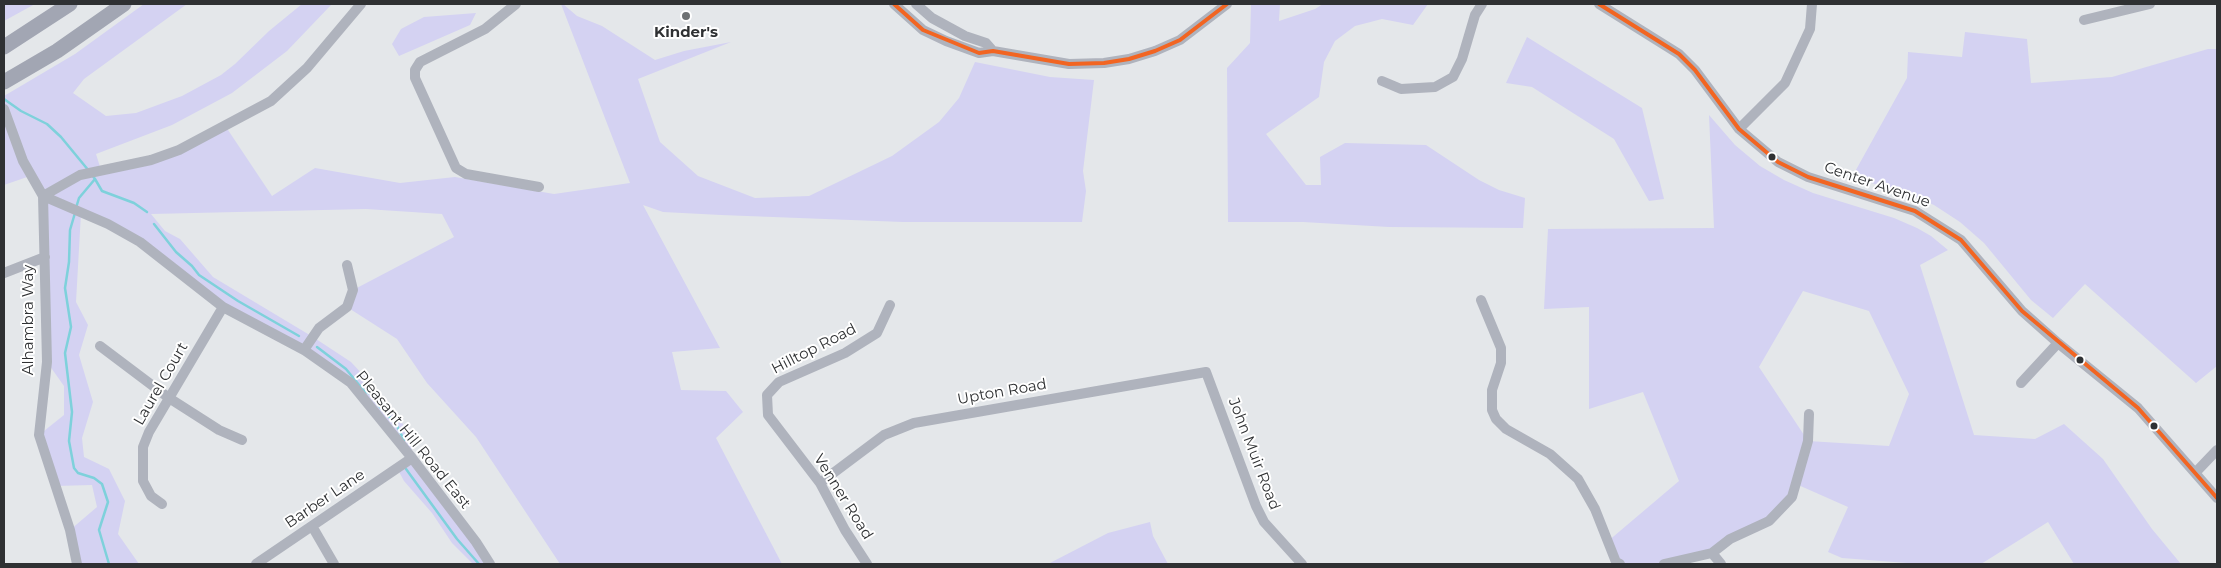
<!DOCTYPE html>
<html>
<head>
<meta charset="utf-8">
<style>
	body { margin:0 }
	#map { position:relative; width:2221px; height:568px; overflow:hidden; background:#e4e7ea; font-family:Montserrat,sans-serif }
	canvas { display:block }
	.frame { position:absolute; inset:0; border:5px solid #2f3133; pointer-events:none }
</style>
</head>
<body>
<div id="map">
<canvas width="2221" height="568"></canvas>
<div class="frame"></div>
</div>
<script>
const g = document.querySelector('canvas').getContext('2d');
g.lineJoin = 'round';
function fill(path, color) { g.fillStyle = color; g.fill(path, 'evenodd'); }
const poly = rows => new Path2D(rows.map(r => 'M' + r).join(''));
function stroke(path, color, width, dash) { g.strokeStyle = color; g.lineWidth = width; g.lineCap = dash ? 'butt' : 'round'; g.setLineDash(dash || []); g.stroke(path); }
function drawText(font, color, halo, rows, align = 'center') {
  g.font = font + ' Montserrat,sans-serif'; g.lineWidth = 4; g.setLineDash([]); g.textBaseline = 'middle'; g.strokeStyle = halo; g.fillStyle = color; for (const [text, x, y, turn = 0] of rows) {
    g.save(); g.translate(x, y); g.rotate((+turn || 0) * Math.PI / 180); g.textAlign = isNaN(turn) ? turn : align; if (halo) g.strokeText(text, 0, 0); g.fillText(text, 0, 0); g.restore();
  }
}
const green = poly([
	[4,4,35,4,4,21],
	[144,4,187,4,84,79,73,93,106,116,136,113,182,96,221,75,235,64,269,31,302,4,332,4,287,51,232,93,172,125,96,154,101,170,151,160,226,127,272,196,315,168,400,183,455,177,554,194,630,183,561,4,563,4,577,16,602,26,655,60,684,51,731,42,638,79,660,142,698,176,755,198,809,196,892,156,939,122,959,98,975,62,1050,77,1094,80,1083,171,1086,191,1082,222,903,222,721,215,663,212,643,205,720,348,672,352,681,390,726,391,743,412,716,438,782,564,560,564,476,437,427,383,397,339,347,307,353,290,454,237,442,214,366,209,151,214,165,231,180,239,213,277,313,337,351,362,379,392,411,435,412,458,488,564,473,564,452,543,432,513,404,481,397,468,412,458,351,383,223,307,140,242,81,213,76,302,88,325,79,355,93,402,82,438,84,457,109,469,125,501,118,534,139,564,78,564,70,530,97,507,92,485,55,486,39,435,64,415,64,386,47,362,43,196,30,176,4,185,4,96,75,54],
	[1251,4,1280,4,1279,21,1315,9,1323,4,1428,4,1413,25,1382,19,1355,26,1335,41,1324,62,1319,97,1266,134,1306,185,1321,185,1320,157,1345,143,1426,145,1479,180,1499,190,1525,198,1523,228,1389,227,1303,222,1228,222,1227,68,1250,43],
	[476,13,470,25,399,56,392,44,401,29,424,17],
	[1965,32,2027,39,2031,83,2112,77,2208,49,2217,49,2217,366,2196,383,2085,284,2053,318,2031,300,1984,243,1960,222,1934,205,1911,195,1852,177,1907,78,1908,52,1962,57],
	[1527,37,1642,108,1664,199,1649,201,1614,139,1532,87,1506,83],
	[1709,115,1735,145,1760,166,1784,180,1813,193,1894,218,1917,228,1931,236,1948,250,1920,265,1974,435,2035,439,2064,424,2103,459,2152,529,2181,564,2074,564,2048,522,1981,564,1920,564,1842,558,1828,552,1848,507,1796,484,1769,521,1712,553,1664,564,1620,564,1607,542,1679,481,1643,392,1589,409,1589,307,1544,309,1548,229,1714,228],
	[1803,291,1869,311,1909,394,1889,446,1808,441,1759,367],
	[1150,522,1153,536,1168,564,1048,564,1108,533]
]);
const stream = poly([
	[4,99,21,111,47,124,61,137,89,171],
	[95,179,102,191,134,203,147,212],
	[76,208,79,198,95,179,92,175],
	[75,213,70,230,69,262,65,288,71,327,65,353,72,412,69,441,74,468,78,473,94,478,102,484,108,502,99,530,109,564],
	[154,224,176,252,192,266,199,275,238,301,299,336],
	[317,347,346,369,364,391,371,394,379,406,396,424,404,440],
	[406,469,457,539,479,564]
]);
const minor = poly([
	[516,4,485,29,420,62,415,70,415,78,456,168,466,174,539,187],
	[894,4,923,30,946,41,979,53,993,51,1069,64,1104,63,1129,59,1155,51,1180,40,1227,4],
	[916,4,932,18,965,36,986,43,993,51],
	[1599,4,1679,54,1695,70,1739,129,1778,162,1808,177,1915,211,1961,240,2022,311,2058,343,2138,408,2217,498],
	[2084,20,2150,4],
	[1382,81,1401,89,1435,87,1453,77,1462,59,1475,15,1482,4],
	[4,109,23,161,43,196,47,362,39,435,70,530,77,564],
	[1739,129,1785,83,1810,29,1812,4],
	[43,196,108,224,140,242,223,307,304,350,351,383,412,458,476,542,490,564],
	[43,196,80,175,151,160,179,150,271,101,307,68,361,4],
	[4,273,45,257],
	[1481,300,1501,348,1501,363,1492,390,1492,410,1496,419,1506,429,1550,454,1578,479,1595,509,1616,562,1620,564],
	[100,346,169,398,219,430,242,440],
	[304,350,319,328,347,307,353,290,347,265],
	[2021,383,2058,343],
	[2196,472,2217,450],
	[820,483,884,435,914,423,1206,372,1256,506,1264,522,1302,564],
	[162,504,151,496,143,481,143,447,149,432,223,307],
	[312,526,334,564],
	[1712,553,1721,564],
	[256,564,412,458],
	[867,564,845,530,820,483,768,415,767,395,779,382,845,353,877,333,890,305],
	[1664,564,1712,553,1730,539,1769,521,1792,497,1808,441,1809,414]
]);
const highway = poly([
	[4,47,70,4],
	[4,82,57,51,124,4]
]);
const bus1 = poly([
	[894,4,923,30,979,53,993,51,1069,64,1104,63,1129,59,1155,51,1180,40,1227,4],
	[1599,4,1679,54,1695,70,1739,129,1778,162,1808,177,1915,211,1961,240,2022,311,2138,408,2217,498]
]);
const markers = [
	[686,16,5,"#6e7173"],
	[1772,157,4.5,"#2f3133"],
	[2080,360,4.5,"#2f3133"],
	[2154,426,4.5,"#2f3133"]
];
const poiNames = [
	["Kinder's",686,33]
];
const streetNames = [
	["Center Avenue",1877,185,19],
	["Alhambra Way",29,320,-90],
	["Hilltop Road",814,349,-27],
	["Laurel Court",161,384,-60],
	["Upton Road",1002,392,-10],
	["Pleasant Hill Road East",413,440,51],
	["John Muir Road",1254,454,69],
	["Venner Road",843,497,58],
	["Barber Lane",325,499,-34]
];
fill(green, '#d4d2f2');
stroke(stream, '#7ed1db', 2.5);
stroke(minor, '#afb3bd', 10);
stroke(highway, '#a2a6b3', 15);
stroke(bus1, '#f26522', 4);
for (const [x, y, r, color] of markers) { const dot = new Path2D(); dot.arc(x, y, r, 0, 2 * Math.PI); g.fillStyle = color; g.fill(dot); stroke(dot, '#fff', 2); }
drawText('bold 15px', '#2f3133', '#fff', poiNames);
drawText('15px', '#2f3133', '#fff', streetNames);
</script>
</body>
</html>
